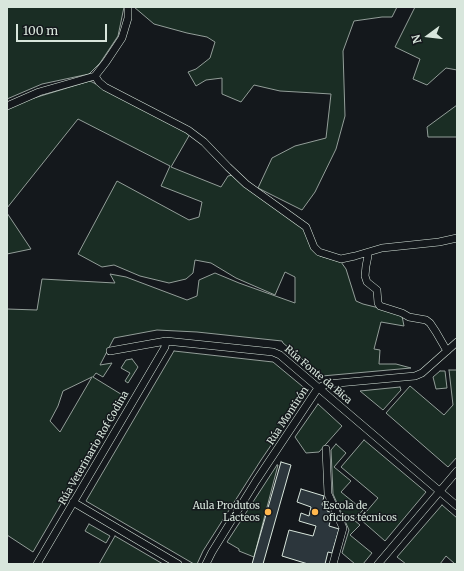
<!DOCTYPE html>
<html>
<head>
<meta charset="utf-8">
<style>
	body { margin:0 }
	#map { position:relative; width:464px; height:571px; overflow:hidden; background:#14181c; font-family:Merriweather,serif }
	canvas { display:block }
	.frame { position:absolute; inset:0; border:8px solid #d8e6dc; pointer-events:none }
	.north { position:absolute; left:408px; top:16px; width:40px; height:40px; -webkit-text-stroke:3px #14181c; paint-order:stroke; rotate:255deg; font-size:11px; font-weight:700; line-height:16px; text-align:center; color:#d8e6dc }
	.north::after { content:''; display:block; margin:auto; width:14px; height:18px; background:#d8e6dc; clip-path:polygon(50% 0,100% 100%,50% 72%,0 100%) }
	.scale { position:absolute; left:16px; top:24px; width:91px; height:18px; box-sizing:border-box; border:2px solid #d8e6dc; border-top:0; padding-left:5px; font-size:12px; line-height:14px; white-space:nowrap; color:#d8e6dc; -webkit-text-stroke:3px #14181c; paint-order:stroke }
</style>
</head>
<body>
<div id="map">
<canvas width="464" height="571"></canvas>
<div class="frame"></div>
<div class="north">N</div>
<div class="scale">100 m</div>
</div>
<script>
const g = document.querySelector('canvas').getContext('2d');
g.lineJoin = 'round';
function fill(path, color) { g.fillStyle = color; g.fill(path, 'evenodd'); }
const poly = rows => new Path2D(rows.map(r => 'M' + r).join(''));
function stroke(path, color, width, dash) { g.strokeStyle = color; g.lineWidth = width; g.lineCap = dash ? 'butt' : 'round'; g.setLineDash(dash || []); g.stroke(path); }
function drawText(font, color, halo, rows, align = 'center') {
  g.font = font + ' Merriweather,serif'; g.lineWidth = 3; g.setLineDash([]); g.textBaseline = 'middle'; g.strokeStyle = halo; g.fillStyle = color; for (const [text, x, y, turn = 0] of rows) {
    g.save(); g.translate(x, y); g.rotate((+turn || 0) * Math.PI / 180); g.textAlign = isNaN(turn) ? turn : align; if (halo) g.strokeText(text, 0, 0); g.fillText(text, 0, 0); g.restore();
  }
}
const green = poly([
	[7,7,124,7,118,36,100,63,89,74,42,84,7,99,7,7],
	[134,7,397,7,392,17,382,17,354,21,343,51,345,116,336,149,315,192,302,210,258,188,272,158,295,146,326,138,331,94,315,93,280,91,254,85,241,102,222,94,222,78,206,80,196,86,188,72,196,69,210,58,215,42,207,37,187,33,154,24,134,7],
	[415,7,457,7,457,70,446,68,427,85,413,79,420,59,395,47,415,7],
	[90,81,150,111,190,134,171,167,221,187,228,176,233,175,302,225,312,249,320,256,341,262,346,269,356,301,363,304,391,311,402,316,404,326,381,322,374,349,380,350,379,364,396,364,411,368,322,376,283,343,282,341,197,332,157,330,114,338,100,365,112,363,103,377,96,373,93,377,124,396,33,552,7,535,7,309,37,310,42,279,115,283,110,274,126,277,187,300,197,296,199,280,215,273,239,283,295,303,295,277,285,272,275,295,236,278,211,263,195,260,193,273,186,279,169,283,140,276,114,265,102,267,78,254,117,181,189,220,199,217,202,202,161,186,170,166,78,119,7,208,7,107,11,105,90,81],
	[92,377,60,432,50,421,58,406,63,391,92,377],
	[457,105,457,137,428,137,427,127,457,105],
	[7,213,31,249,7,254,7,213],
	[174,351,273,362,308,391,261,460,203,551,197,564,194,564,86,501,174,351],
	[132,359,138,367,128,383,125,381,130,373,121,368,126,360,132,359],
	[449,370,457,370,457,457,448,467,386,413,410,386,444,415,453,405,449,370],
	[440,371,445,371,447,388,436,389,433,377,440,371],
	[400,387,401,390,383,410,360,391,400,387],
	[318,404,342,426,319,452,306,453,295,437,318,404],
	[364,440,426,492,385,541,360,519,378,498,341,467,364,440],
	[336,444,346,453,334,467,351,481,341,492,363,510,354,520,360,525,350,535,372,553,363,564,355,564,342,553,349,530,333,494,331,450,336,444],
	[277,465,278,465,254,557,239,551,239,549,227,542,277,465],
	[442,505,457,518,457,564,455,564,446,556,440,564,406,564,397,557,442,505],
	[89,524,110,536,106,543,85,531,89,524],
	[115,536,163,564,99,564,115,536]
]);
const building = poly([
	[281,462,291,465,263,564,252,564,281,462],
	[301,489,324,496,322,505,328,506,327,511,332,513,329,526,339,529,332,553,328,552,325,564,308,564,282,556,289,530,313,536,316,526,299,521,301,513,309,516,311,507,297,502,301,489]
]);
const minor = poly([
	[95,76,99,82,105,87,188,130,204,142,228,167,246,184,306,227,314,247,319,252,341,259,355,256,382,248,439,242,457,238],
	[7,106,39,92,95,76,106,62,122,38,128,18,128,7],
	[367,253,368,256,366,266,365,276,367,282,377,290,378,303,380,306,402,313,409,317,426,320,430,323,436,332,447,351],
	[110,351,166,341,273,352,280,355,457,506],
	[326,449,328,494,343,528,333,564],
	[73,502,178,564],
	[37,564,165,347,166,341],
	[206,564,212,552,256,481,318,388,327,384,415,376,422,373,457,342],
	[378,564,457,471]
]);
const markers = [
	[268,512,4,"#ffb74d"],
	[315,512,4,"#ffb74d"]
];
const streetNames = [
	["Rúa Fonte da Bica",318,375,40],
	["Rúa Montirón",288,416,-57],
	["Rúa Veterinario Rof Codina",94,448,-60]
];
const poiNames = [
	["Aula Produtos",260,506],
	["Lácteos",260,518],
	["Escola de",323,506,"left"],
	["oficios técnicos",323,518,"left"]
];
fill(green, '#1a2d24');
stroke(green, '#939e99', 1);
fill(building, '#2c363c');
stroke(building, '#d8e6dc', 1);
stroke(minor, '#d8e6dc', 8);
stroke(minor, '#14181c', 7);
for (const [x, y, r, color] of markers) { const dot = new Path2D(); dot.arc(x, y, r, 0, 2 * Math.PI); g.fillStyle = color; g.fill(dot); stroke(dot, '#14181c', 1.5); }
drawText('10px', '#d8e6dc', '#14181c', streetNames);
drawText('10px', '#d8e6dc', '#14181c', poiNames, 'right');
</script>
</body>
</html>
